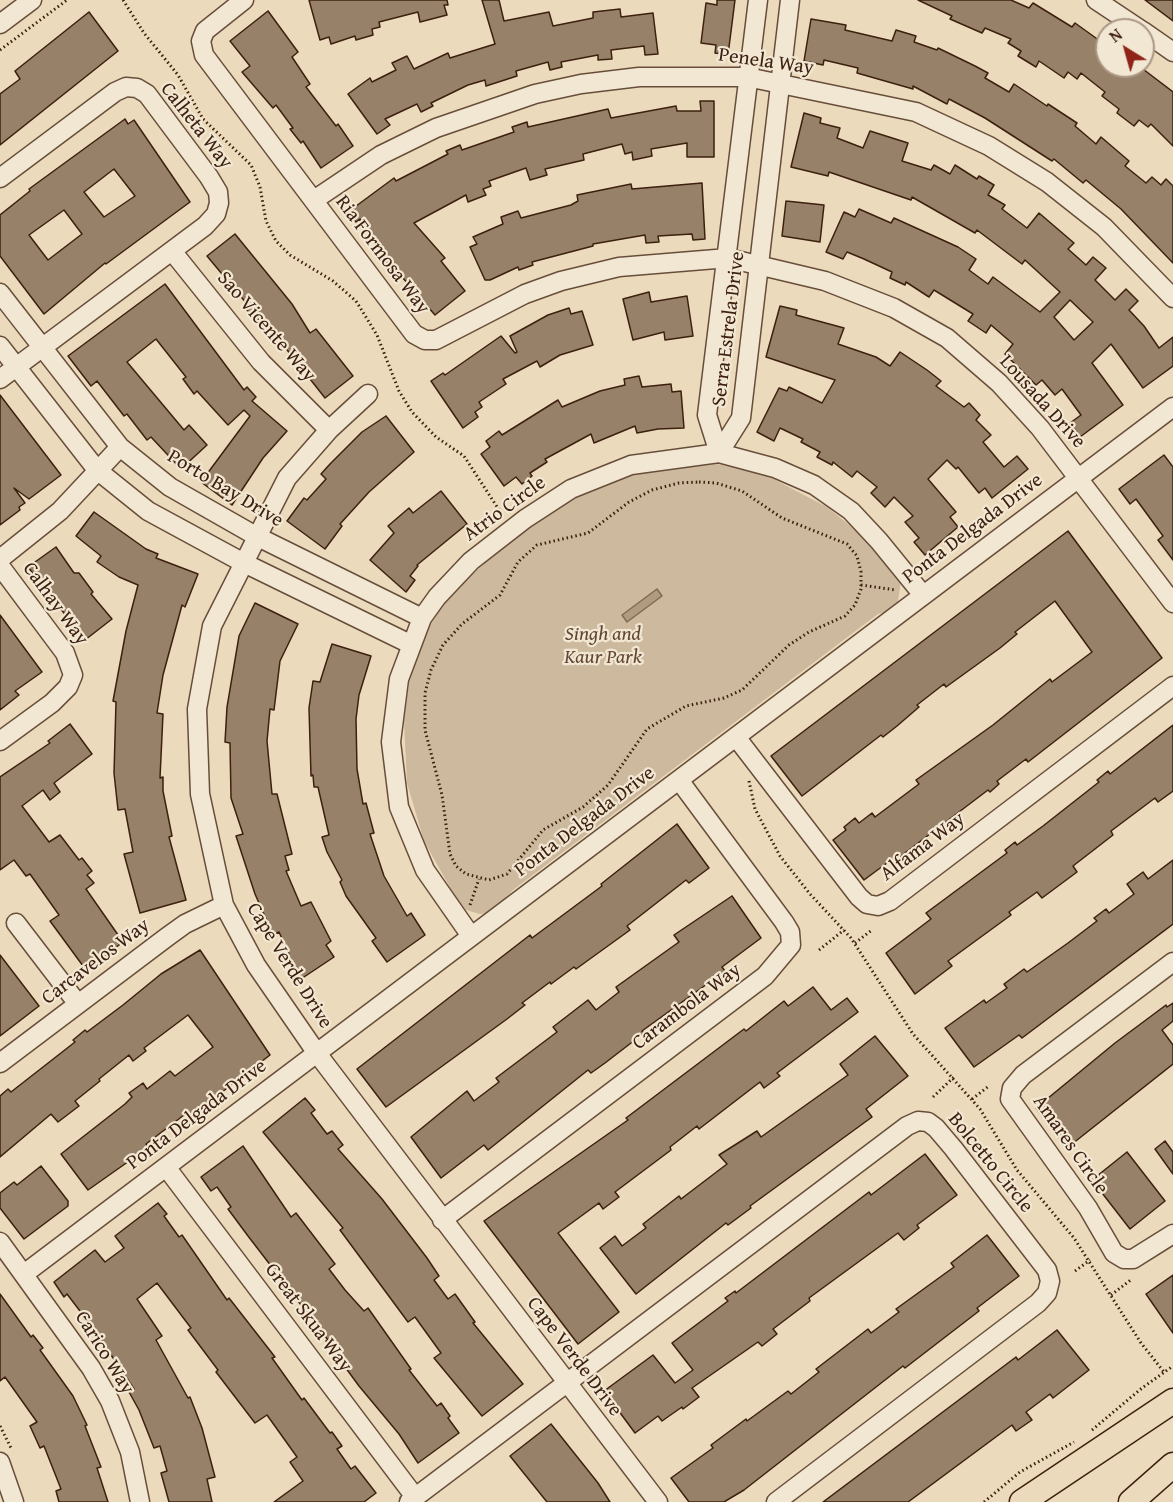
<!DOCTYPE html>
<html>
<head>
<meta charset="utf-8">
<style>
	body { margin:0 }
	#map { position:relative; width:1173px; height:1502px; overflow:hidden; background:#ebdabb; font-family:"Gentium Book Plus",serif }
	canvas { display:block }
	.north { position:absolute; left:1095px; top:18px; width:60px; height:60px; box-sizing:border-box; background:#f2e7d3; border:2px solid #aa9785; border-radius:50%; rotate:323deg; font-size:16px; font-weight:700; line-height:24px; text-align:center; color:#3d200f }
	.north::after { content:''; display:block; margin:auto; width:21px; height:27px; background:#8f2418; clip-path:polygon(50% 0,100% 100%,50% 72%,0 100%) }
</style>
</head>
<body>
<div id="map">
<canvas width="1173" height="1502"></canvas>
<div class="north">N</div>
</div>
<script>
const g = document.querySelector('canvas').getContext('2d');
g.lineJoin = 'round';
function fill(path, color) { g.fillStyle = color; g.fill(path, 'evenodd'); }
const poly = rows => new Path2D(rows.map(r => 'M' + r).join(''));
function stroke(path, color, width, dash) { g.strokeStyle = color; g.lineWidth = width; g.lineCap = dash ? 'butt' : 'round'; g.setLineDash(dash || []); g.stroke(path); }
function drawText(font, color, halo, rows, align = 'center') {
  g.font = font + ' "Gentium Book Plus",serif'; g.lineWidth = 4.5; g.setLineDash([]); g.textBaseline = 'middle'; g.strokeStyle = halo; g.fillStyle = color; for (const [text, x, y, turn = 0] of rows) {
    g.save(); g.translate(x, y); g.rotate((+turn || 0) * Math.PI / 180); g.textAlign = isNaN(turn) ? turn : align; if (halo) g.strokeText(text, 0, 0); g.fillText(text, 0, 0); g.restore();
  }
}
const green = poly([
	[704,462,758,471,827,507,858,532,901,581,898,601,890,611,878,614,513,890,498,906,487,913,480,914,466,910,457,900,424,841,407,783,404,721,411,668,423,637,446,600,509,540,526,527,590,490,628,475]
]);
const water = poly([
	[657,589,662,596,627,622,622,615,657,589]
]);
const building = poly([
	[309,0,447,0,448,5,444,5,447,15,420,22,418,12,379,22,380,27,372,29,373,35,356,40,355,36,331,44,329,37,320,40,309,0],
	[482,0,499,0,504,21,549,12,553,26,593,18,593,12,620,9,621,17,653,13,658,54,645,55,644,46,611,50,612,59,598,60,598,55,561,62,562,67,550,70,548,62,516,71,517,76,486,86,485,80,468,85,431,103,433,106,421,112,417,104,385,119,390,125,377,134,348,94,370,78,372,82,396,70,392,63,407,56,414,69,448,53,450,58,495,44,482,0],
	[717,0,735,0,728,55,715,53,716,45,701,43,706,3,717,5,717,0],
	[918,0,1011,0,1029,8,1033,3,1072,27,1075,23,1107,46,1107,66,1139,66,1173,92,1173,146,1151,124,1148,127,1139,120,1134,126,1117,113,1119,109,1102,96,1105,92,1081,73,1077,79,1068,72,1064,78,1039,61,1036,67,1018,56,1021,51,1008,43,1011,39,985,28,982,33,950,19,952,16,918,0],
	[1145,0,1173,0,1173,21,1145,0],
	[268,11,298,52,292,57,310,84,306,87,336,126,338,124,353,146,321,168,303,141,301,143,290,129,293,128,276,105,273,108,242,72,250,66,230,41,268,11],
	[89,12,118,51,0,145,0,94,20,79,15,71,89,12],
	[811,19,846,25,845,30,892,41,896,30,916,36,914,42,937,50,938,48,975,66,988,73,985,78,1009,92,1014,84,1047,106,1048,104,1077,123,1075,126,1096,144,1101,137,1129,161,1125,166,1146,183,1152,177,1161,185,1166,179,1173,186,1173,263,1121,209,1086,180,1083,183,1054,159,1052,161,985,118,949,99,947,104,913,86,913,89,857,73,858,68,824,60,823,65,804,61,811,19],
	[700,101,714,101,714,157,687,157,687,143,651,149,652,156,633,160,632,152,625,154,622,144,583,154,584,160,545,169,547,175,530,180,526,168,489,181,491,186,483,189,486,195,468,202,466,195,414,223,445,258,441,261,465,291,435,315,389,262,385,265,376,253,382,249,360,219,356,222,348,212,394,178,396,181,448,154,446,151,460,145,462,150,514,132,512,127,527,122,528,127,608,109,611,118,676,106,677,111,701,111,700,101],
	[804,113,821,118,820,123,840,128,837,138,863,148,870,131,908,143,902,161,931,170,934,165,950,174,955,165,977,179,979,176,994,185,988,195,1005,205,1002,209,1027,228,1039,213,1074,243,1068,249,1086,265,1093,257,1106,268,1095,280,1115,300,1126,289,1138,301,1129,310,1144,326,1159,348,1173,337,1173,366,1143,388,1111,344,1092,363,1123,405,1080,437,1070,423,1081,415,1062,389,1055,395,1042,380,1036,385,1005,354,1013,344,991,325,986,333,968,321,973,314,934,290,929,297,906,282,905,285,890,278,892,272,864,259,847,252,843,259,826,252,844,212,855,217,859,209,891,223,894,218,958,247,976,259,969,270,988,284,993,277,1040,312,1060,292,1025,260,1022,264,977,230,975,233,912,197,911,200,829,172,828,176,791,167,804,113],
	[1070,300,1093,322,1074,340,1054,317,1070,300],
	[125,119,128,124,134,120,190,202,106,264,105,263,44,314,0,256,0,215,30,191,29,189,125,119],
	[114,169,135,196,104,217,84,192,114,169],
	[64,210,82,234,48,260,29,235,64,210],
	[702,183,705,239,693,240,692,234,658,236,659,242,646,243,645,235,593,244,593,246,532,262,533,265,519,270,518,267,490,280,485,280,470,247,477,244,473,237,503,224,501,217,518,211,521,218,571,205,578,201,577,195,631,184,632,189,702,183],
	[786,201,824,205,820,242,782,236,786,201],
	[235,234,292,304,310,333,316,329,353,376,325,398,284,346,279,350,258,320,256,322,244,306,247,304,207,256,235,234],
	[165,284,244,390,247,387,256,397,252,401,287,431,263,458,232,505,201,482,250,416,244,410,228,425,197,391,194,394,183,379,186,377,156,339,127,362,184,430,189,425,207,445,181,469,151,437,147,440,127,414,124,416,97,381,91,386,68,356,165,284],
	[649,292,651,302,687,296,693,336,665,340,664,332,633,340,623,299,649,292],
	[780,306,797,310,796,315,844,328,838,344,876,357,890,366,900,352,927,370,941,381,936,386,964,407,969,403,980,415,976,420,991,435,983,442,1004,467,1017,456,1028,469,992,498,985,488,979,493,958,467,956,469,947,460,928,479,956,512,950,517,958,527,925,555,914,542,919,538,905,522,913,516,894,497,885,507,871,493,877,487,857,471,852,477,833,462,832,465,817,457,820,452,801,442,803,439,780,428,774,441,757,432,779,388,787,391,789,387,822,403,835,380,766,357,780,306],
	[569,308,571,314,582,311,593,345,560,355,540,367,537,361,503,379,506,384,479,402,482,407,475,412,478,417,463,428,431,381,443,373,445,375,501,336,515,353,517,352,510,336,548,315,569,308],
	[639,376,642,387,671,384,672,392,681,391,684,428,658,429,637,433,635,426,594,443,591,434,545,459,547,462,530,473,532,476,522,484,516,477,504,486,481,454,490,447,486,441,499,431,502,435,558,400,562,407,600,391,625,385,624,379,639,376],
	[0,395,61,475,29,499,14,488,25,503,19,507,20,510,0,525,0,395],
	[386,416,414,452,369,492,340,524,342,526,325,549,287,521,304,498,307,500,326,479,321,474,330,464,362,432,386,416],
	[1164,455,1173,467,1173,560,1158,540,1163,536,1136,499,1130,504,1119,489,1164,455],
	[441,491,467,524,417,565,418,566,410,576,415,580,406,592,370,560,394,533,388,526,409,508,413,513,441,491],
	[94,512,146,549,158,554,156,558,198,574,185,607,182,605,163,675,157,713,163,714,160,778,163,777,163,791,172,836,169,837,186,900,140,913,124,854,133,852,125,809,118,810,114,773,116,702,113,701,126,631,138,585,119,577,97,562,101,556,76,536,94,512],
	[1068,531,1162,658,1028,762,1026,759,997,781,999,784,990,792,988,790,893,862,891,860,864,880,833,840,846,830,844,827,855,818,859,823,872,813,875,817,919,784,916,780,993,725,1050,679,1052,682,1092,652,1055,601,1015,632,1017,634,1000,648,946,687,944,684,917,705,919,707,897,726,883,737,881,735,802,796,771,756,1068,531],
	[56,547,74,573,79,573,93,592,91,594,112,619,85,640,28,567,56,547],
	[255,603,298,624,280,661,274,710,270,709,267,741,272,794,277,794,292,854,285,856,289,870,286,871,301,906,311,902,331,941,326,945,334,957,301,979,287,955,289,954,279,932,273,935,255,894,236,836,243,834,231,798,230,743,225,742,227,707,239,636,255,603],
	[0,615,42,672,15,691,19,695,0,710,0,615],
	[332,644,371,656,359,695,356,719,357,769,363,804,366,803,374,833,370,834,384,876,407,916,411,913,425,935,387,962,372,941,376,938,346,896,340,882,342,880,327,852,322,837,329,835,318,787,314,787,313,775,311,776,309,708,313,681,320,682,332,644],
	[70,724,92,754,54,783,60,792,50,800,43,790,22,806,49,842,60,835,79,860,82,858,92,871,87,875,94,883,86,889,123,942,86,970,50,921,59,915,30,874,26,876,14,860,0,870,0,777,50,743,48,741,70,724],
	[1173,725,1173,791,1158,802,1155,798,1111,831,1113,835,1073,866,1077,872,1042,898,1037,892,1009,912,1011,915,948,961,952,966,915,994,886,953,931,919,926,913,1007,853,1005,850,1015,842,1017,845,1043,826,1099,782,1097,780,1108,771,1110,774,1173,725],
	[677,824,709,868,689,883,686,880,627,926,630,930,576,969,574,967,551,984,550,982,522,1003,525,1005,507,1019,386,1107,357,1069,530,935,532,938,602,886,601,884,677,824],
	[1173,860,1173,924,1022,1038,1019,1035,974,1067,945,1028,984,1000,986,1003,1007,988,1004,984,1024,969,1027,972,1068,943,1097,921,1094,918,1106,909,1109,913,1134,894,1127,884,1143,872,1148,879,1173,860],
	[732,896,761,938,722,967,725,971,642,1031,644,1033,605,1063,591,1073,588,1070,488,1150,484,1145,441,1178,411,1137,467,1091,474,1101,499,1082,496,1078,557,1032,553,1027,588,1000,596,1010,619,992,616,987,679,942,674,935,732,896],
	[200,950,270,1055,191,1116,188,1112,146,1144,149,1147,88,1190,61,1154,125,1104,132,1097,129,1093,143,1083,147,1089,170,1071,175,1076,213,1047,188,1015,144,1048,146,1051,133,1061,129,1055,99,1079,100,1081,75,1101,79,1106,58,1122,51,1114,0,1157,0,1096,8,1089,11,1092,75,1042,73,1040,85,1030,87,1032,123,1005,161,974,200,950],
	[0,955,39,1006,0,1036,0,955],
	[813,987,831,1010,847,998,858,1012,777,1073,780,1076,764,1088,760,1082,699,1129,697,1126,670,1147,671,1150,615,1192,619,1197,603,1209,599,1203,558,1233,619,1312,578,1344,484,1221,628,1120,626,1118,744,1029,746,1031,784,1001,788,1006,813,987],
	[1173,1003,1173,1021,1162,1030,1173,1045,1173,1064,1067,1148,1036,1108,1115,1043,1166,1005,1167,1007,1173,1003],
	[875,1036,908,1076,866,1109,872,1117,750,1206,751,1208,728,1225,726,1223,636,1294,600,1248,615,1236,622,1246,646,1228,643,1224,679,1196,681,1199,727,1164,719,1155,757,1131,761,1137,848,1075,840,1064,875,1036],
	[305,1098,315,1110,311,1113,327,1134,332,1131,343,1145,338,1149,382,1199,427,1258,439,1276,434,1280,448,1299,455,1294,475,1322,473,1323,523,1384,482,1416,434,1358,441,1353,415,1317,408,1322,340,1230,343,1228,263,1132,305,1098],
	[1165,1141,1173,1152,1173,1174,1155,1149,1165,1141],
	[243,1146,291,1217,296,1213,335,1264,329,1269,345,1290,364,1311,368,1308,411,1369,409,1370,437,1406,441,1403,450,1416,448,1418,459,1433,418,1463,399,1434,359,1386,326,1341,328,1340,248,1236,228,1209,231,1207,217,1187,211,1191,201,1177,243,1146],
	[1127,1152,1165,1201,1130,1229,1092,1180,1127,1152],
	[925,1154,957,1195,917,1225,919,1228,904,1240,898,1233,809,1298,810,1301,773,1329,777,1334,762,1346,758,1342,692,1388,699,1397,683,1409,682,1407,662,1421,658,1416,635,1433,604,1391,653,1355,675,1383,693,1370,672,1343,728,1301,725,1298,735,1291,736,1293,869,1192,871,1195,925,1154],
	[41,1166,68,1201,68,1206,24,1239,0,1208,0,1193,14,1182,17,1185,41,1166],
	[158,1203,167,1214,164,1216,179,1237,182,1235,227,1300,229,1298,275,1357,272,1358,302,1400,304,1398,330,1433,332,1432,342,1446,337,1449,351,1469,355,1466,376,1493,364,1502,274,1502,303,1481,290,1462,297,1457,267,1415,255,1423,216,1372,218,1370,188,1330,191,1328,157,1283,137,1299,162,1336,156,1340,188,1398,190,1397,202,1428,215,1477,207,1479,212,1502,169,1502,161,1473,167,1471,160,1446,154,1448,139,1410,129,1392,134,1389,101,1340,98,1342,90,1330,93,1328,67,1294,64,1297,54,1282,95,1250,105,1262,124,1248,115,1236,158,1203],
	[987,1235,1019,1276,977,1308,979,1311,905,1368,903,1366,744,1490,724,1502,689,1502,671,1478,713,1448,711,1445,746,1419,747,1421,788,1391,791,1394,819,1372,816,1369,868,1329,871,1333,899,1312,896,1309,954,1267,951,1263,987,1235],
	[1173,1275,1173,1333,1146,1294,1173,1275],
	[0,1294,31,1337,33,1335,43,1348,40,1350,73,1396,87,1425,85,1426,101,1467,97,1468,108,1502,59,1502,56,1491,61,1489,44,1446,40,1448,30,1426,37,1422,5,1377,0,1381,0,1294],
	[1057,1330,1089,1370,1053,1398,1050,1394,1026,1412,1032,1420,1016,1431,1012,1425,908,1502,823,1502,1016,1357,1018,1360,1057,1330],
	[551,1424,598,1483,610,1502,547,1502,510,1456,551,1424]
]);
const path = poly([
	[123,0,144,33,178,75,203,119,251,165,260,187,266,221,276,241,290,255,333,281,356,301,377,335,399,391,412,412,436,437,464,456,503,516],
	[0,50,67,0],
	[699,482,716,483,742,491,782,518,847,544,857,556,861,572,861,589,855,605,845,616,809,632,789,645,742,690,724,698,686,706,647,729,608,785,583,807,543,830,507,874,489,880,466,874,456,866,450,854,442,795,425,730,425,693,431,670,443,645,462,624,500,595,518,562,537,545,588,533,629,502,652,490,679,483,699,482],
	[861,585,896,590],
	[749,781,755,809,780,856,810,894,851,938,913,1034,980,1109,1017,1170,1074,1238,1141,1343,1164,1372],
	[470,905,479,879],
	[855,943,872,930],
	[819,950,844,930],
	[933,1097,954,1077],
	[972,1099,989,1086],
	[1075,1271,1090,1260],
	[1111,1295,1132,1279],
	[0,1426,12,1450],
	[1092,1430,1142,1388,1173,1366],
	[984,1502,1020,1472,1074,1442]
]);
const minor = poly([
	[244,0,205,31,201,41,204,55,414,334,425,340,436,340,525,294,561,281,619,267,728,258,825,281,894,308,947,338,999,383,1040,428,1173,603],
	[1096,0,1141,30],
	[0,24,32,0],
	[1143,31,1173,52],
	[0,178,115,92,126,87,137,88,147,94,209,177,218,192,219,203,216,214,205,226,0,379],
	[314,200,381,155,436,128,535,94,581,84,639,77,747,77,916,112,989,146,1047,182,1104,227,1173,298],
	[172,251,261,362,329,430],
	[0,293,120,447,170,487,256,536,422,618],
	[0,346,97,470,148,511,242,562,410,644],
	[368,394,329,430,287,478,212,626,197,709,200,794,224,905,256,965,316,1052,658,1502],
	[719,453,741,418,790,0],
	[719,453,707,415,758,0],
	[0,559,60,511,120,447],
	[0,566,65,653,73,675,68,687,52,703,0,741],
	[736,737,859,897,867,904,878,906,890,901,1173,686],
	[16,923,78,1004],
	[471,936,425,870,399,807,391,742,399,679,422,618,437,597,471,561,525,519,571,489,631,465,719,453,775,468,814,485,851,511,879,541,923,595],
	[1173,962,1023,1075,1012,1088,1010,1099,1088,1208,1114,1253,1124,1259,1133,1259,1173,1234],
	[0,1063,167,937,185,924,224,905],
	[166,1167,415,1497],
	[442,1220,765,976,791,945,790,932,784,922,679,780],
	[0,1242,91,1368,110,1401,130,1452,140,1502],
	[24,1274,1173,407],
	[0,1462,14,1502],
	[409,1502,907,1126,918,1121,928,1122,936,1128,953,1148,1047,1270,1050,1281,1047,1293,1038,1303,776,1502]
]);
const major = poly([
	[1022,1502,1173,1401],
	[1131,1502,1173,1465]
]);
const streetNames = [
	["Penela Way",766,62,8],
	["Calheta Way",196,126,52],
	["Ria Formosa Way",382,255,53],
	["Sao Vicente Way",266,327,49],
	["Serra Estrela Drive",729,329,-83],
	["Lousada Drive",1042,402,48],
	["Porto Bay Drive",225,489,31],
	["Atrio Circle",505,509,-36],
	["Ponta Delgada Drive",973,529,-37],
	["Calhay Way",55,604,54],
	["Ponta Delgada Drive",585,822,-37],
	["Alfama Way",923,847,-37],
	["Carcavelos Way",96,962,-37],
	["Cape Verde Drive",289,966,58],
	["Carambola Way",687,1007,-37],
	["Ponta Delgada Drive",197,1115,-37],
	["Amares Circle",1070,1145,55],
	["Bolcetto Circle",990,1163,51],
	["Great Skua Way",308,1318,53],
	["Carico Way",104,1353,58],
	["Cape Verde Drive",574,1357,53]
];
const parkNames = [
	["Singh and",603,635],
	["Kaur Park",603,658]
];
fill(green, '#cdba9e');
fill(water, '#b09b81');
stroke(water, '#826a53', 1.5);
fill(building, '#978168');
stroke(building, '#3d200f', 1.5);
stroke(minor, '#684e3a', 21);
stroke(major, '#3d200f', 27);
stroke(path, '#3d200f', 3, [1.5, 3]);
stroke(minor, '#f2e7d3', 18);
stroke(major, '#ebdabb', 24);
drawText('20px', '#3d200f', '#f2e7d3', streetNames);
drawText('italic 20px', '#614633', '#f2e7d3', parkNames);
</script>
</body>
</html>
